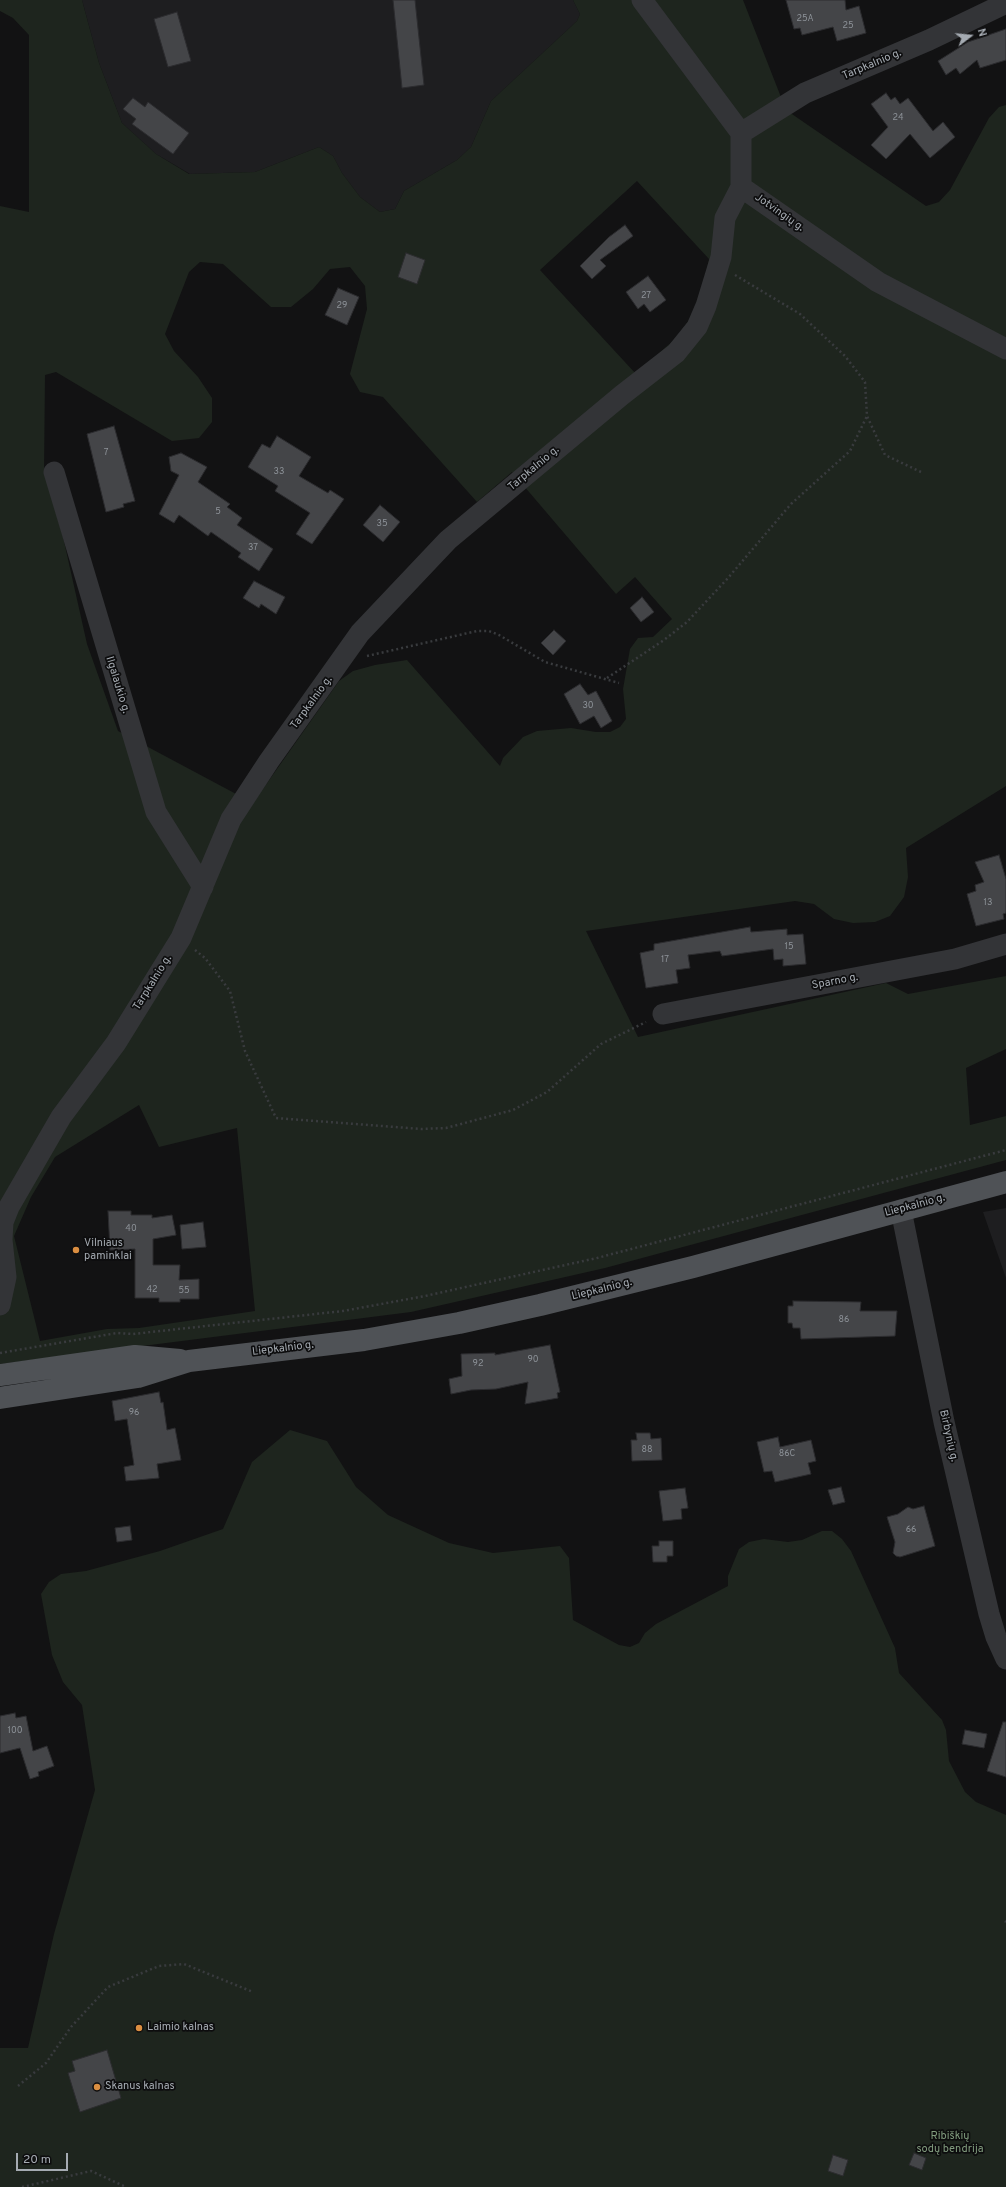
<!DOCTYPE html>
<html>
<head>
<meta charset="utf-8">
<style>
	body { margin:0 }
	#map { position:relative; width:1006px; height:2187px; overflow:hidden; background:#121213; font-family:Overpass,sans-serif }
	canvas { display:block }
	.north { position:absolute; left:950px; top:16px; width:40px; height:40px; -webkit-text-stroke:3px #0d0d0e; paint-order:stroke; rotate:74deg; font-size:11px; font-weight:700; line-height:16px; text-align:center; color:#a5abb2 }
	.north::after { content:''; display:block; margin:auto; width:14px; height:18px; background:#a5abb2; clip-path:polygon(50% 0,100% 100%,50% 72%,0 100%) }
	.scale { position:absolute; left:16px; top:2153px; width:52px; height:18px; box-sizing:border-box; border:2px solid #a5abb2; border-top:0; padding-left:5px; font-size:12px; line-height:14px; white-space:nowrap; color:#a5abb2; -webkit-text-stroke:3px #0d0d0e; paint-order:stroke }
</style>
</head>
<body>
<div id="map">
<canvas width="1006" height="2187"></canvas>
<div class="north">N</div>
<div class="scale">20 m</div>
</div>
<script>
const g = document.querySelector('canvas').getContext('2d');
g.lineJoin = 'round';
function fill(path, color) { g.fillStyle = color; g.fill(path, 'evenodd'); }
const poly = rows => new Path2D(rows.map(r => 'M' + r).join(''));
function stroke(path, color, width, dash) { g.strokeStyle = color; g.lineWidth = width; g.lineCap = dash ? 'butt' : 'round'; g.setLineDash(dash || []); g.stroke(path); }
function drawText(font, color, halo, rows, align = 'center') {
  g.font = font + ' Overpass,sans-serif'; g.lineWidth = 3.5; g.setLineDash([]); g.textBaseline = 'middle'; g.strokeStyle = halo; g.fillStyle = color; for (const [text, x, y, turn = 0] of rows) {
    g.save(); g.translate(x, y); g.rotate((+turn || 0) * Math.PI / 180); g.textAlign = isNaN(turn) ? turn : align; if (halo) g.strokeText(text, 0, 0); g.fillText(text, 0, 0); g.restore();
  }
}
const built = poly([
	[82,0,573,0,580,14,577,21,491,101,471,147,457,160,404,191,395,209,380,212,360,197,342,173,333,156,319,147,255,172,190,174,156,154,122,123,99,63],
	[1006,1208,1006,1278,983,1212]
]);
const green = poly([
	[0,0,82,0,99,63,122,123,156,154,189,174,255,172,319,147,333,156,342,173,360,197,380,212,395,209,404,191,457,160,471,147,491,101,577,21,580,14,573,0,743,0,786,110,926,206,939,202,950,190,989,118,999,107,1006,105,1006,786,906,848,908,877,904,897,890,916,875,922,853,923,834,919,814,904,795,901,586,931,638,1037,886,983,908,994,1006,976,1006,1049,966,1068,970,1125,1006,1116,1006,1160,605,1268,411,1312,0,1364,0,206,29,212,29,35,13,18,0,11],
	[637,181,709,259,703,287,689,320,676,338,636,374,540,270],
	[200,262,223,264,271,307,291,307,313,289,330,269,350,267,365,286,367,309,350,374,360,392,383,397,477,502,512,472,616,594,635,577,672,619,653,637,638,638,630,649,623,689,626,719,620,727,610,732,596,732,571,728,537,731,523,737,503,758,500,766,407,660,375,665,353,671,339,681,253,803,118,731,87,644,63,537,44,472,45,375,56,372,172,441,199,438,212,422,212,398,198,377,174,351,165,334,189,272],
	[139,1105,159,1147,237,1128,255,1311,139,1328,107,1329,40,1341,14,1236,31,1197,55,1157],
	[290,1430,327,1441,356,1487,388,1515,449,1543,493,1553,560,1546,569,1558,573,1620,619,1645,630,1647,639,1643,645,1633,656,1624,728,1586,728,1576,739,1549,749,1542,764,1539,788,1542,802,1540,822,1531,832,1531,842,1539,851,1551,895,1648,899,1673,942,1720,946,1730,949,1761,965,1792,976,1802,1006,1815,1006,2187,0,2187,0,2048,28,2048,54,1934,95,1790,82,1705,63,1682,52,1655,41,1594,49,1582,61,1574,86,1571,160,1551,223,1529,252,1462]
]);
const building = poly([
	[393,0,415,0,424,85,402,88,393,0],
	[786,0,845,0,846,10,859,6,866,33,837,41,833,27,802,35,800,28,794,29,786,0],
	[177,12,191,61,168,67,154,19,177,12],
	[1006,29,1006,60,980,68,977,60,960,74,956,68,946,75,938,61,968,42,1006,29],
	[886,93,891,100,895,97,900,104,908,98,933,131,943,122,955,137,930,158,910,134,886,159,871,145,888,127,871,104,886,93],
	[133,98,145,107,148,102,189,133,173,154,132,124,136,119,123,109,133,98],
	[625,225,633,236,600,260,606,266,592,279,580,266,609,237,625,225],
	[406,253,425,260,417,284,398,277,406,253],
	[648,276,666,300,650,312,644,304,638,309,626,292,648,276],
	[338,288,359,297,347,325,325,315,338,288],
	[114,426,135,501,123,504,124,507,106,512,87,434,114,426],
	[277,436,311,457,299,476,328,493,330,490,344,499,312,544,296,534,310,513,275,491,278,486,248,467,262,444,270,448,277,436],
	[181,453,207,467,198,482,230,504,227,507,242,518,237,525,273,549,259,571,238,557,241,553,211,532,208,536,179,515,174,523,159,514,179,475,171,471,169,457,181,453],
	[380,505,400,522,383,542,363,525,380,505],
	[254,581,285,597,276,614,261,604,259,608,243,598,254,581],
	[642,597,654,612,641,622,630,608,642,597],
	[554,630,566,641,553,655,541,643,554,630],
	[580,684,588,695,596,691,612,721,601,728,594,716,580,724,564,694,580,684],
	[999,855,1006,879,1006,913,1003,914,1004,919,976,926,967,894,976,891,975,885,984,882,975,862,999,855],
	[750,927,751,932,787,929,787,935,803,934,806,964,783,966,783,959,774,960,773,949,722,956,720,951,688,955,690,968,676,970,678,983,646,988,640,953,654,950,654,944,750,927],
	[108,1211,131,1211,131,1215,152,1215,152,1218,172,1215,176,1235,153,1239,153,1265,180,1265,179,1280,199,1279,199,1299,180,1299,180,1302,159,1302,159,1298,135,1298,135,1249,110,1250,108,1211],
	[203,1222,206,1247,182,1249,180,1225,203,1222],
	[793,1301,861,1302,860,1311,897,1311,895,1336,801,1339,800,1328,793,1328,792,1323,788,1323,788,1306,793,1306,793,1301],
	[550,1345,560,1392,557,1393,558,1398,525,1404,528,1382,496,1389,471,1390,451,1394,449,1379,462,1376,461,1354,495,1353,495,1355,550,1345],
	[159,1392,161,1403,163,1402,167,1430,175,1428,181,1460,157,1464,159,1478,126,1481,124,1467,134,1465,127,1419,115,1421,112,1401,159,1392],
	[636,1433,650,1433,651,1439,661,1438,662,1460,632,1461,631,1440,637,1440,636,1433],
	[778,1437,780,1447,811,1440,816,1461,808,1463,811,1474,775,1482,772,1471,764,1472,757,1442,778,1437],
	[841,1487,845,1502,833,1505,828,1490,841,1487],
	[685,1488,688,1508,681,1509,682,1519,663,1521,659,1491,685,1488],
	[924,1506,935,1546,900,1557,896,1556,893,1553,895,1542,887,1517,898,1514,908,1507,913,1509,924,1506],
	[130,1526,132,1540,117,1542,115,1528,130,1526],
	[659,1541,673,1541,673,1556,667,1556,667,1562,653,1562,652,1546,659,1546,659,1541],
	[15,1713,16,1718,26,1716,33,1751,47,1746,54,1766,38,1772,39,1776,30,1779,20,1748,0,1753,0,1716,15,1713],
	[1003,1722,1006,1722,1006,1777,987,1771,1003,1722],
	[965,1730,987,1734,984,1748,962,1744,965,1730],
	[107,2050,121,2098,80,2112,68,2073,75,2071,72,2061,107,2050],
	[914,2153,926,2158,922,2170,909,2165,914,2153],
	[833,2155,848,2160,843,2176,828,2171,833,2155]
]);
const path = poly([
	[735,275,800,314,845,356,865,382,867,416,885,455,921,472],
	[367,656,477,631,489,631,499,635,545,662,619,683],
	[607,678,664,640,687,622,728,578,791,504,850,451,867,416],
	[195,950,205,958,230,991,245,1051,276,1118,421,1129,446,1128,513,1110,547,1092,601,1044,646,1022],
	[0,1353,117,1333,133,1334,343,1311,425,1296,597,1258,1006,1150],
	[1005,1921,1006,1922],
	[18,2086,46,2063,71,2027,108,1987,159,1966,184,1964,253,1992],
	[22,2187,91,2171,126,2187]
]);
const minor = poly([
	[642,0,741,133,741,187,878,282,1006,349],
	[741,133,805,93,929,40,1006,3],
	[54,472,156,812,203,887],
	[663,1014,955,959,1006,944],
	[901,1210,944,1422,989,1614,996,1637,1006,1659],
	[0,1305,6,1277,2,1240,3,1222,9,1207,61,1117,116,1043,181,938,231,819,269,761,360,633,448,540,622,395,676,353,697,327,706,306,721,257,725,218,741,187]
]);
const major = poly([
	[0,1375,135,1356,180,1360],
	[0,1398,138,1377,189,1361,364,1340,459,1323,540,1305,693,1267,1006,1182]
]);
const markers = [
	[76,1250,4,"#db8e41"],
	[139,2028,4,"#db8e41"],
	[97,2087,4,"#db8e41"]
];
const numberNames = [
	["25A",805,19],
	["25",848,26],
	["24",898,118],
	["27",646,296],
	["29",342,306],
	["7",106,453],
	["33",279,472],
	["5",218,512],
	["35",382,524],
	["37",253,548],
	["30",588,706],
	["13",988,903],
	["15",789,947],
	["17",665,960],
	["40",131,1229],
	["42",152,1290],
	["55",184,1291],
	["86",844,1320],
	["90",533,1360],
	["92",478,1364],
	["96",134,1413],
	["88",647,1450],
	["86C",787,1454],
	["66",911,1530],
	["100",15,1731]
];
const streetNames = [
	["Tarpkalnio g.",872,65,-23],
	["Jotvingių g.",779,213,35],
	["Tarpkalnio g.",534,469,-40],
	["Ilgalaukio g.",117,685,73],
	["Tarpkalnio g.",312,703,-54],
	["Sparno g.",835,982,-11],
	["Tarpkalnio g.",153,983,-58],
	["Liepkalnio g.",915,1206,-15],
	["Liepkalnio g.",602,1290,-14],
	["Liepkalnio g.",283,1349,-7],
	["Birbynių g.",948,1436,77]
];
const poiNames = [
	["Vilniaus",84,1244],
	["paminklai",84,1257],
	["Laimio kalnas",147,2028],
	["Skanus kalnas",105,2087]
];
const parkNames = [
	["Ribiškių",950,2137],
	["sodų bendrija",950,2150]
];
fill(built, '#1e1e20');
fill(green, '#1e251e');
fill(building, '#444548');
stroke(building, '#2c2c2f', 1);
stroke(path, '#393b3e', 2.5, [2, 3]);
stroke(minor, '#333437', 21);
stroke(major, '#4f5256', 22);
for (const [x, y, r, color] of markers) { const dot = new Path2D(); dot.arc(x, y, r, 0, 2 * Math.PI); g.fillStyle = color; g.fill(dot); stroke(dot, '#0d0d0e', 1.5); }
drawText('9px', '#8d9298', null, numberNames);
drawText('11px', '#a5abb2', '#0d0d0e', streetNames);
drawText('11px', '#a5abb2', '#0d0d0e', poiNames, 'left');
drawText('11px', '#819b7e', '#0d0d0e', parkNames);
</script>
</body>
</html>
